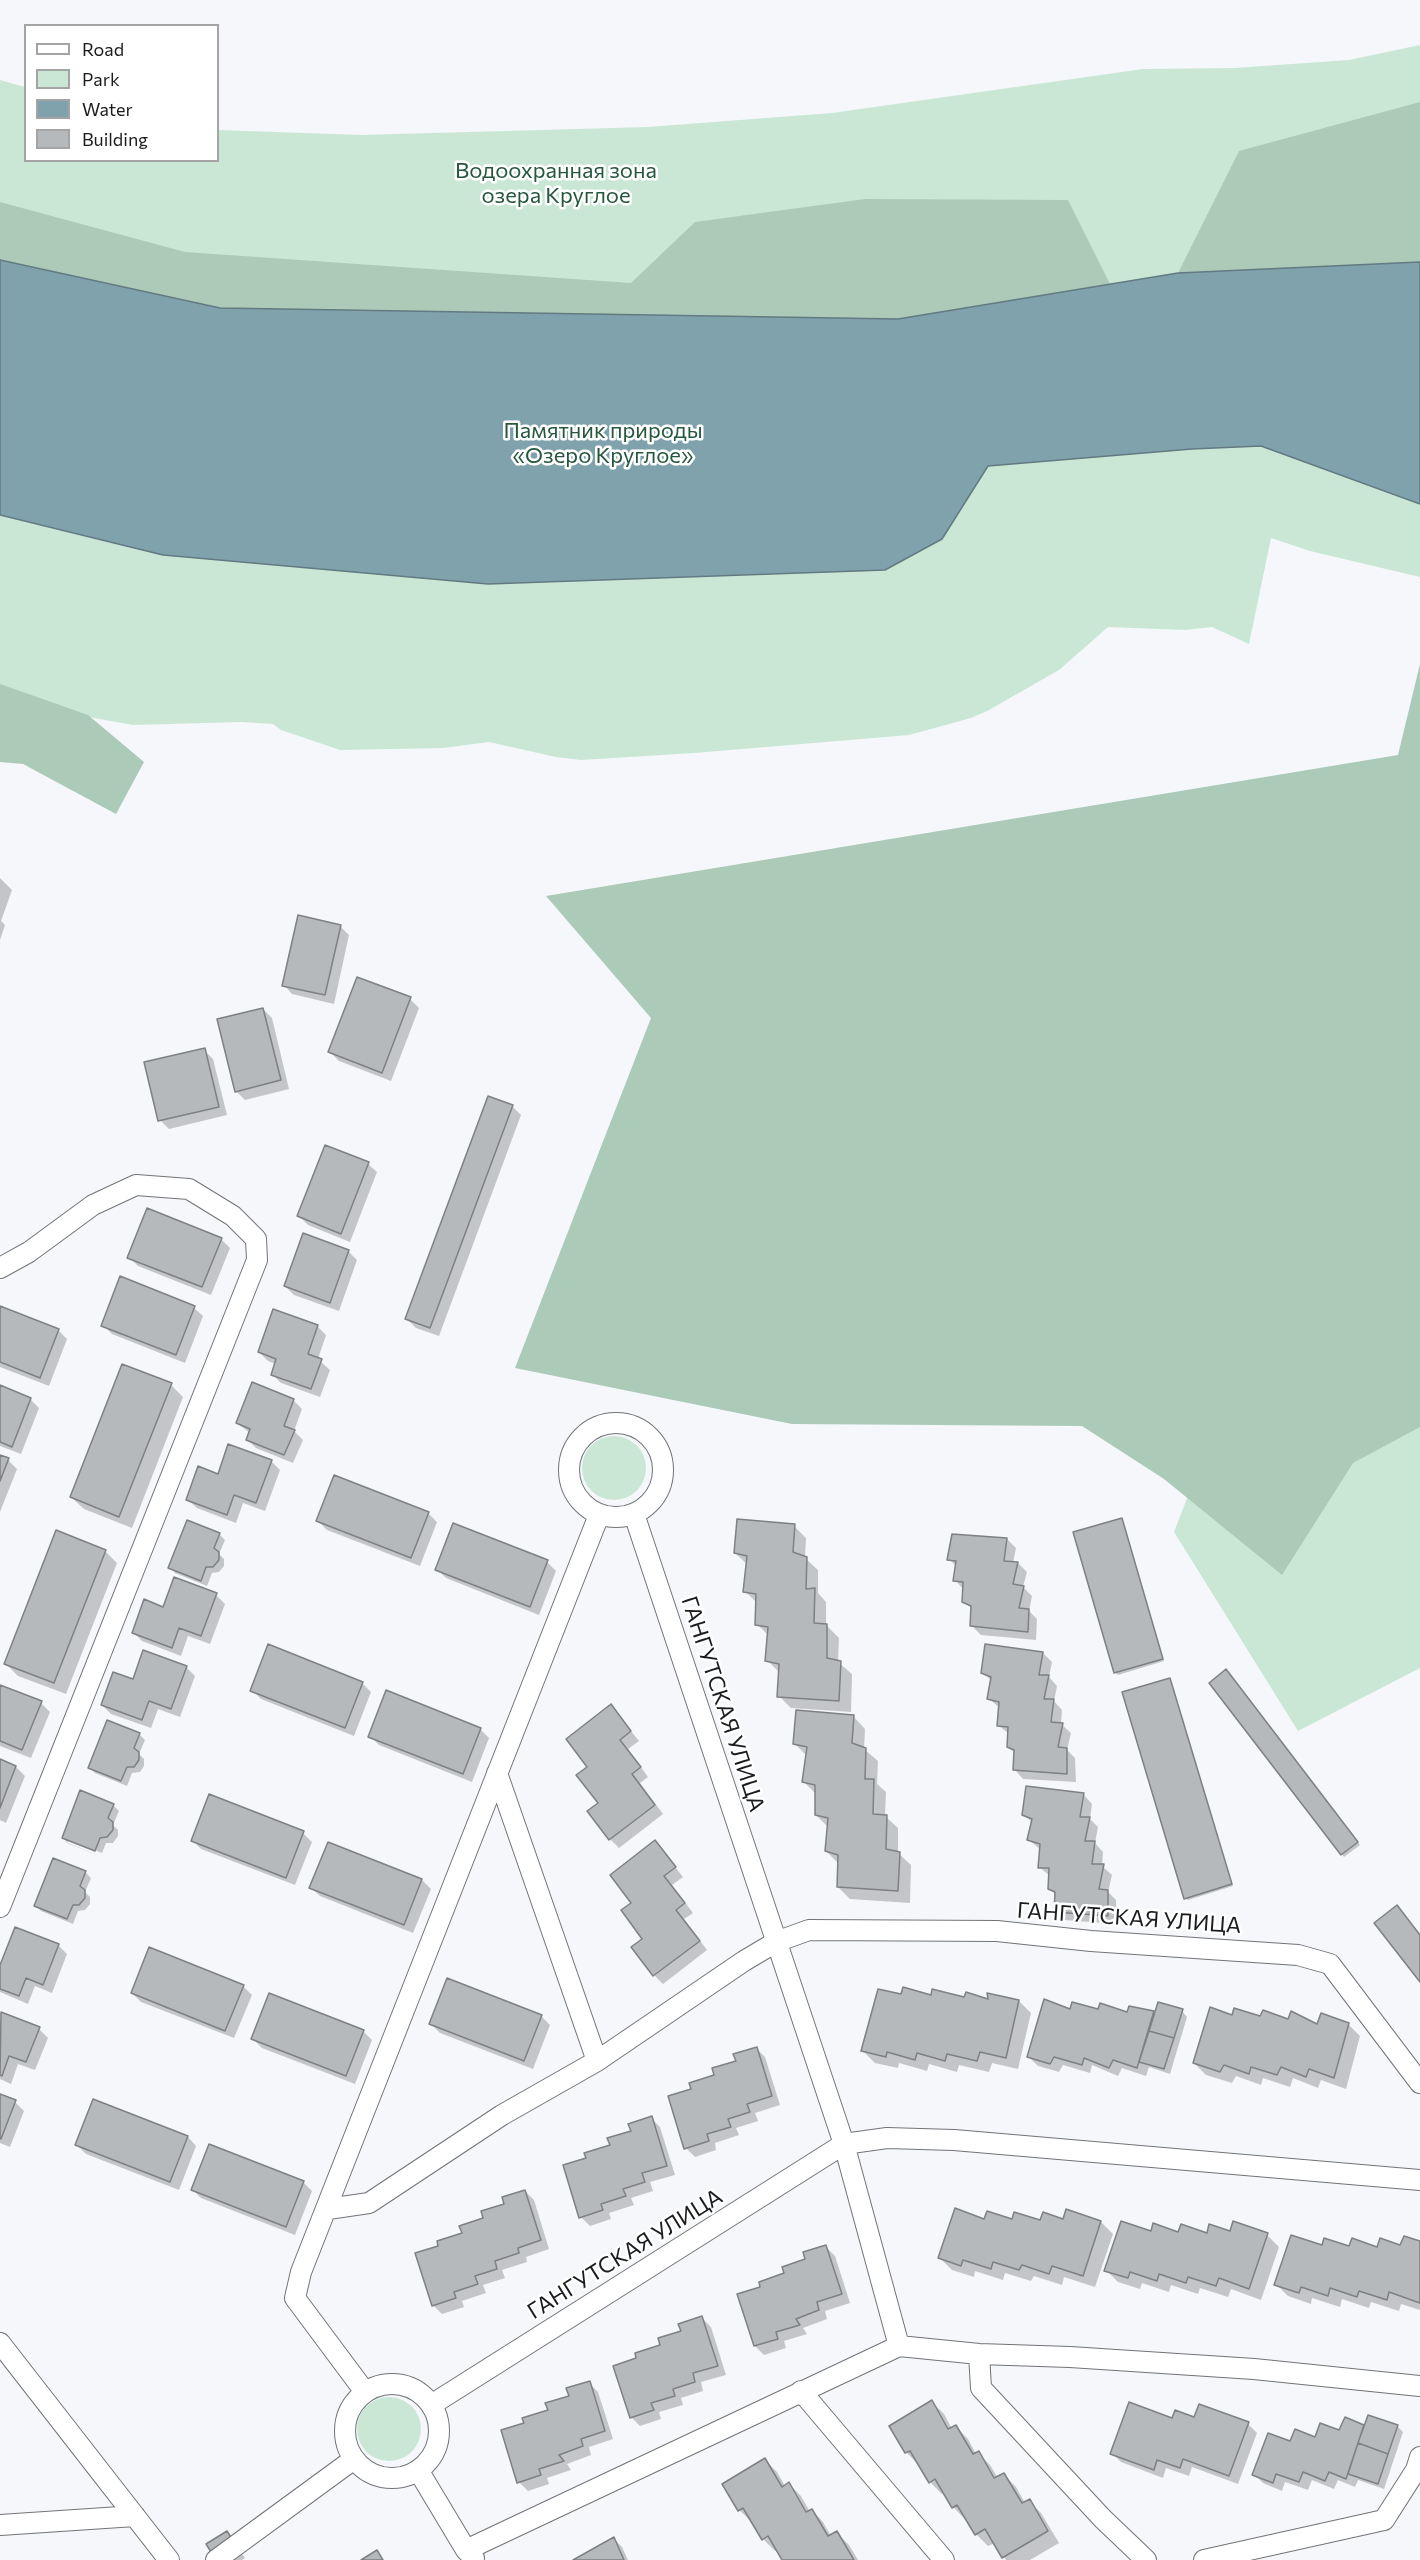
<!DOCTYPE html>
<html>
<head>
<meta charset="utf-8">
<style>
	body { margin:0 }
	#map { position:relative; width:1420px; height:2560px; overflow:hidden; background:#f5f7fb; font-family:Commissioner,sans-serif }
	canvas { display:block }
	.legend { position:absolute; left:24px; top:24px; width:195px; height:138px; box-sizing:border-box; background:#fff; border:2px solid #a4a4a5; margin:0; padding:8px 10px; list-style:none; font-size:18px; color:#1b1c1e }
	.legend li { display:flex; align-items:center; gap:12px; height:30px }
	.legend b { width:30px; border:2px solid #a4a4a5 }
</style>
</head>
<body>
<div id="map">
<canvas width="1420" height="2560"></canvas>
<ul class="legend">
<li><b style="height:8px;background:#fff"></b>Road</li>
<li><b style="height:16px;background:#cae7d5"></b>Park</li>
<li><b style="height:16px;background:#80a2ac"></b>Water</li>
<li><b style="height:16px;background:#b6b9bc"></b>Building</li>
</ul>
</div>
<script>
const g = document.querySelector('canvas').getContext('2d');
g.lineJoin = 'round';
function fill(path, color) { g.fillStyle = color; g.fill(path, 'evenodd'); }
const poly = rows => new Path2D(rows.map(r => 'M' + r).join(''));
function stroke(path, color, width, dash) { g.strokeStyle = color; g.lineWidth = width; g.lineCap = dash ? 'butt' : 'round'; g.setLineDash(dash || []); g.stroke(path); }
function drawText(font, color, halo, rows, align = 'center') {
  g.font = font + ' Commissioner,sans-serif'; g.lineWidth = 5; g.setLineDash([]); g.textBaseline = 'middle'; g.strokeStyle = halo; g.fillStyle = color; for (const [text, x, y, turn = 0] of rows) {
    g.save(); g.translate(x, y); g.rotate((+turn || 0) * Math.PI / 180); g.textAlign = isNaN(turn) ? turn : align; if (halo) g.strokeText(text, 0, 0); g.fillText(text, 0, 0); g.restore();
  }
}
const green = poly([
	[1420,45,1420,577,1310,551,1271,538,1249,644,1212,627,1185,630,1108,627,1059,670,989,710,971,718,909,735,694,753,581,760,556,757,489,742,443,748,340,750,281,730,273,724,242,722,133,725,0,701,0,80,25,87,26,160,218,160,218,130,361,135,648,127,832,113,1143,69,1235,68,1349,60],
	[1420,904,1420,1668,1298,1731,1174,1532,1417,905],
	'582 1468a32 32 0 1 1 64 0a32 32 0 1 1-64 0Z',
	'357 2429a32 32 0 1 1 64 0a32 32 0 1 1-64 0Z'
]);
const forest = poly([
	[1420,102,1420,262,1178,273,1239,151],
	[865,199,1068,200,1110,284,898,319,220,308,0,260,0,202,185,252,631,283,695,222],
	[1420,664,1420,1427,1353,1463,1282,1575,1164,1479,1082,1426,792,1424,515,1368,651,1018,546,896,1398,755],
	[0,684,88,715,144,762,116,814,23,764,0,762]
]);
const water = poly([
	[0,260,220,308,898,319,1178,273,1420,262,1420,504,1261,446,1192,449,988,466,942,539,885,570,488,584,163,555,0,515,0,260]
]);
const shadow = poly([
	[0,878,12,890,1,921,5,925,0,940],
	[340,926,349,935,334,1004,292,994,284,985],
	[410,999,419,1008,391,1081,339,1061,330,1052],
	[263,1009,272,1018,289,1089,245,1100,236,1091],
	[204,1050,213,1059,227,1115,169,1129,160,1120],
	[512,1106,521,1115,439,1336,416,1328,407,1319],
	[326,1147,368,1164,377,1172,350,1242,308,1225,299,1216],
	[221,1239,230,1248,211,1295,138,1266,129,1257],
	[348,1251,357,1260,339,1311,294,1295,285,1286],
	[0,1307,58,1330,67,1339,49,1386,0,1367],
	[194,1308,203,1316,185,1363,112,1334,103,1325],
	[317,1326,326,1335,318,1359,330,1370,320,1397,281,1383,272,1374,276,1364,268,1361,259,1352],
	[253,1384,294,1401,302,1409,294,1431,303,1440,293,1463,256,1448,247,1439,250,1433,237,1423],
	[171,1385,183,1397,132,1528,84,1509,71,1497],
	[0,1387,30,1399,39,1408,21,1454,0,1446],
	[0,1456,8,1460,17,1469,0,1512],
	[271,1461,280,1470,265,1511,243,1503,236,1523,197,1508,188,1500,219,1476],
	[428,1513,437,1522,420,1566,327,1530,318,1521],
	[1121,1519,1164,1661,1118,1675,1115,1672],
	[794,1526,806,1538,805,1558,818,1570,818,1593,826,1602,826,1625,839,1638,838,1662,852,1674,851,1712,791,1708,779,1696,779,1672,767,1660,769,1636,757,1624,757,1603,745,1591,748,1565,735,1553],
	[219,1534,225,1540,219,1554,224,1559,224,1566,219,1572,212,1573,207,1586,175,1573,170,1567],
	[1007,1539,1016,1548,1013,1563,1018,1563,1027,1572,1023,1587,1032,1596,1029,1611,1037,1619,1036,1640,981,1635,972,1626,973,1610,964,1601,964,1590,955,1580,957,1567,949,1559],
	[105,1551,117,1563,66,1694,18,1676,6,1664],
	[547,1562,556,1571,539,1615,446,1578,437,1569],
	[175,1579,216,1595,225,1604,210,1644,188,1636,181,1656,142,1641,133,1632,164,1609],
	[1043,1653,1052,1662,1049,1677,1057,1686,1054,1701,1062,1710,1061,1724,1071,1733,1067,1750,1075,1758,1076,1782,1023,1779,1015,1770,1016,1754,1008,1747,1009,1734,998,1725,1000,1708,988,1698,992,1681,983,1673],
	[186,1667,195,1676,180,1717,158,1709,151,1728,111,1714,102,1705,133,1681],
	[1229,1674,1360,1845,1344,1857,1342,1854],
	[1169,1680,1233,1886,1188,1900,1185,1898],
	[362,1683,371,1692,354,1736,261,1699,252,1690],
	[0,1687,41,1703,50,1712,31,1758,0,1746],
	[611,1706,639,1741,628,1749,648,1777,640,1783,663,1814,619,1848,610,1839,589,1767],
	[853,1716,865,1729,864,1749,878,1761,877,1784,886,1792,885,1816,898,1828,898,1853,911,1865,910,1903,850,1899,838,1887,838,1863,826,1851,828,1827,816,1815,817,1795,804,1782,807,1756,795,1744],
	[480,1729,489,1738,472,1782,379,1745,370,1736],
	[139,1734,145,1740,139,1754,144,1759,144,1766,140,1772,132,1773,127,1786,95,1773,90,1768],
	[0,1761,16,1767,25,1776,6,1823,0,1820],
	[1084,1795,1092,1804,1090,1819,1098,1827,1095,1843,1103,1852,1102,1866,1112,1875,1108,1892,1116,1900,1117,1924,1064,1920,1055,1911,1057,1896,1050,1889,1050,1876,1039,1867,1041,1850,1029,1840,1033,1823,1024,1815],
	[113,1805,119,1811,113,1825,118,1830,118,1836,113,1843,106,1843,102,1853,68,1839,68,1843,100,1856,69,1844,63,1838],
	[303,1833,312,1842,295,1885,201,1849,192,1840],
	[655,1842,683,1877,672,1885,693,1913,684,1919,707,1950,663,1984,654,1975,633,1903],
	[328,1844,422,1880,431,1889,413,1933,320,1896,311,1888],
	[85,1872,91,1878,85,1892,90,1897,90,1904,85,1910,78,1911,73,1924,41,1911,36,1906],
	[58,1945,67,1954,52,1993,35,1986,28,2004,0,1992,0,1970],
	[243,1986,252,1995,234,2038,141,2002,132,1993],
	[902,1995,1019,2001,1031,2013,1018,2069,992,2063,989,2072,959,2065,957,2072,929,2064,927,2071,899,2063,898,2068,875,2063,863,2051],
	[1130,2008,1156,2015,1182,2011,1187,2017,1170,2074,1149,2067,1146,2076,1122,2068,1118,2076,1092,2065,1090,2073,1063,2065,1059,2072,1038,2066,1029,2057,1071,2011,1127,2014],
	[1,2014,39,2029,48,2038,35,2070,18,2064,11,2084,0,2079],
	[541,2016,550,2025,533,2069,440,2033,431,2024],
	[1233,2017,1261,2018,1318,2026,1348,2024,1360,2036,1346,2089,1321,2080,1318,2088,1293,2078,1290,2087,1263,2078,1261,2085,1236,2076,1232,2083,1206,2075,1194,2063],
	[363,2031,372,2040,355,2084,262,2048,253,2039],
	[756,2048,765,2057,780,2105,755,2113,758,2121,736,2128,739,2135,715,2143,716,2150,695,2157,686,2148,693,2090],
	[0,2096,15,2102,24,2111,10,2147,0,2143],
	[94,2101,188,2137,196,2146,179,2190,86,2154,77,2145],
	[651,2118,660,2127,675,2175,650,2182,653,2191,631,2198,634,2205,609,2213,611,2219,590,2226,581,2217,588,2159],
	[303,2182,312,2191,295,2235,201,2198,192,2189],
	[525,2191,534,2200,549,2249,526,2257,527,2262,502,2270,505,2278,483,2285,486,2293,462,2301,464,2307,442,2314,433,2305,440,2247],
	[985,2221,1101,2222,1113,2234,1095,2287,1064,2277,1062,2285,1034,2276,1031,2281,1005,2273,1003,2280,975,2271,974,2277,952,2270,940,2258],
	[1152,2233,1267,2235,1279,2247,1261,2300,1231,2289,1228,2297,1200,2288,1198,2294,1171,2285,1169,2292,1142,2283,1140,2289,1118,2282,1106,2270],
	[1420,2243,1420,2310,1401,2304,1399,2311,1371,2302,1369,2308,1342,2299,1340,2307,1312,2298,1311,2304,1288,2296,1276,2284,1322,2247,1378,2249],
	[826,2247,835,2256,850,2303,825,2311,827,2319,803,2328,807,2334,784,2341,786,2348,764,2355,755,2346,762,2288],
	[702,2318,711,2327,726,2375,701,2382,703,2391,681,2398,683,2405,659,2412,661,2419,640,2426,631,2417,638,2359],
	[589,2383,598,2392,613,2439,589,2447,591,2455,567,2464,571,2470,547,2478,549,2484,528,2491,519,2482,526,2424],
	[932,2402,944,2414,952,2429,956,2427,968,2439,976,2454,978,2453,990,2465,998,2478,1004,2475,1016,2487,1025,2503,1029,2501,1041,2513,1059,2543,1030,2560,1006,2560,995,2543,988,2546,976,2534,967,2518,965,2519,953,2507,945,2492,942,2494,930,2482,918,2464,906,2452],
	[1195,2419,1248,2424,1257,2433,1238,2484,1192,2467,1189,2476,1166,2468,1163,2478,1121,2462,1112,2453,1173,2420],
	[1363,2426,1397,2426,1403,2432,1384,2489,1358,2480,1355,2487,1338,2480,1334,2489,1312,2480,1308,2490,1285,2482,1282,2491,1263,2483,1254,2474,1291,2443],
	[765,2460,777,2472,785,2486,789,2484,801,2496,810,2512,812,2510,823,2522,831,2536,837,2533,849,2545,858,2560,784,2560,778,2550,775,2551,763,2539,752,2522,739,2510,724,2484],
	[227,2532,245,2558,242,2560,217,2560],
	[613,2538,622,2547,628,2560,576,2560]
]);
const building = poly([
	[298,915,341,925,325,995,282,986,298,915],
	[357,977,411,997,382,1073,328,1052,357,977],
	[263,1008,281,1080,235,1092,217,1019,263,1008],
	[205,1048,219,1107,158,1121,144,1062,205,1048],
	[488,1096,513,1105,430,1328,405,1319,488,1096],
	[325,1145,369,1162,341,1234,297,1216,325,1145],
	[147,1208,222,1238,202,1287,127,1258,147,1208],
	[303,1233,349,1250,330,1303,284,1286,303,1233],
	[120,1276,195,1306,176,1355,101,1326,120,1276],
	[0,1306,59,1329,40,1378,0,1362,0,1306],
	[273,1309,318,1325,308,1354,322,1359,311,1389,271,1375,276,1359,258,1352,273,1309],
	[122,1364,172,1383,119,1517,70,1497,122,1364],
	[252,1382,294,1399,284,1426,295,1430,284,1455,246,1440,250,1429,236,1423,252,1382],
	[0,1385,31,1398,12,1447,0,1442,0,1385],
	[228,1444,272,1460,256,1503,234,1495,227,1515,186,1500,198,1466,218,1474,228,1444],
	[0,1455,9,1458,0,1481,0,1455],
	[334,1475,429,1512,411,1558,316,1521,334,1475],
	[1122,1518,1163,1659,1114,1673,1073,1532,1122,1518],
	[737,1519,795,1524,793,1552,807,1557,806,1589,815,1588,814,1623,827,1624,827,1658,841,1661,839,1701,777,1697,779,1664,765,1661,768,1627,755,1625,756,1594,743,1592,747,1556,734,1553,737,1519],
	[187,1520,220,1533,214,1548,219,1552,219,1560,213,1567,206,1567,201,1581,168,1568,187,1520],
	[453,1523,548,1560,530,1607,435,1570,453,1523],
	[56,1530,106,1550,54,1683,4,1664,56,1530],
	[952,1534,1007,1538,1004,1561,1018,1562,1013,1584,1024,1586,1019,1608,1029,1609,1028,1632,970,1626,971,1606,962,1602,963,1582,953,1581,956,1561,947,1560,952,1534],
	[174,1577,217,1593,201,1636,179,1628,172,1648,132,1633,144,1599,163,1607,174,1577],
	[268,1644,363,1682,345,1728,250,1691,268,1644],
	[985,1644,1043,1652,1039,1675,1049,1675,1044,1699,1054,1699,1051,1722,1063,1723,1058,1747,1067,1748,1067,1774,1013,1770,1014,1750,1007,1747,1008,1727,997,1726,999,1702,987,1699,991,1677,981,1673,985,1644],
	[143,1650,187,1666,171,1709,149,1701,142,1720,101,1705,113,1672,133,1679,143,1650],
	[1226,1669,1358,1842,1341,1855,1209,1683,1226,1669],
	[1170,1678,1232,1884,1184,1899,1122,1692,1170,1678],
	[0,1685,42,1701,22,1750,0,1741,0,1685],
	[386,1690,481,1728,463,1774,368,1737,386,1690],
	[611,1704,631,1731,620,1740,641,1767,632,1774,655,1805,609,1840,587,1811,598,1803,576,1775,587,1767,566,1739,611,1704],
	[796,1710,854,1715,852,1743,866,1748,865,1779,874,1779,873,1814,887,1815,886,1849,900,1852,898,1891,837,1887,838,1855,825,1851,828,1818,815,1815,815,1785,802,1782,807,1747,793,1744,796,1710],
	[107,1720,140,1733,134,1748,139,1752,139,1760,134,1767,127,1767,121,1781,88,1768,107,1720],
	[0,1759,16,1766,0,1808,0,1759],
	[1026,1786,1084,1793,1080,1817,1090,1817,1085,1841,1095,1841,1092,1864,1104,1864,1099,1889,1108,1890,1108,1916,1054,1912,1055,1892,1048,1889,1049,1868,1038,1868,1040,1844,1027,1840,1032,1819,1022,1815,1026,1786],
	[80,1790,114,1804,108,1818,113,1822,113,1830,107,1837,100,1838,95,1851,62,1838,80,1790],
	[209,1794,304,1831,286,1878,191,1841,209,1794],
	[655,1840,676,1867,664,1876,685,1903,676,1910,700,1941,653,1976,631,1947,642,1939,621,1910,631,1903,610,1875,655,1840],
	[328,1842,422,1879,404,1925,309,1888,328,1842],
	[53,1858,86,1871,80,1886,85,1890,85,1898,79,1905,73,1905,67,1919,34,1906,53,1858],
	[1397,1905,1420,1935,1420,1982,1374,1923,1397,1905],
	[15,1927,59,1944,43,1985,26,1978,19,1996,0,1989,0,1965,15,1927],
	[149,1947,244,1985,225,2031,131,1993,149,1947],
	[447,1978,542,2015,524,2061,429,2024,447,1978],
	[903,1987,931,1995,932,1989,964,1997,966,1992,988,1999,987,1993,1019,2000,1006,2058,980,2052,977,2061,947,2054,945,2061,917,2053,915,2060,887,2052,886,2057,861,2051,878,1989,901,1994,903,1987],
	[269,1993,364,2030,346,2076,251,2039,269,1993],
	[1044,1999,1070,2009,1072,2002,1098,2009,1100,2003,1127,2012,1129,2006,1154,2011,1137,2068,1113,2060,1109,2068,1084,2058,1082,2065,1054,2057,1050,2064,1027,2057,1044,1999],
	[1158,2002,1183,2009,1174,2038,1149,2031,1158,2002],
	[1210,2007,1232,2015,1234,2008,1260,2016,1263,2010,1288,2019,1291,2011,1317,2024,1321,2013,1349,2023,1334,2078,1309,2069,1306,2077,1281,2067,1277,2075,1251,2067,1249,2074,1224,2065,1220,2072,1193,2063,1210,2007],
	[1,2012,40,2027,26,2062,9,2056,2,2076,0,2075,1,2012],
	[1149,2031,1174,2038,1164,2069,1139,2062,1149,2031],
	[757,2047,772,2096,747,2104,750,2112,728,2119,731,2127,707,2134,709,2141,684,2149,668,2096,691,2089,689,2083,714,2075,712,2068,736,2061,733,2054,757,2047],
	[0,2094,16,2100,1,2139,0,2138,0,2094],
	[93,2099,188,2136,170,2182,75,2145,93,2099],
	[652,2116,667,2166,642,2173,645,2182,623,2189,626,2196,601,2204,603,2210,579,2218,563,2165,586,2158,584,2153,610,2145,607,2138,631,2131,628,2124,652,2116],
	[209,2144,304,2181,286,2227,191,2190,209,2144],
	[525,2190,541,2240,518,2248,519,2253,495,2261,497,2269,475,2276,478,2284,454,2292,456,2298,432,2306,415,2253,438,2246,437,2241,462,2233,459,2226,483,2218,481,2211,504,2204,502,2197,525,2190],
	[955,2208,984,2219,987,2211,1012,2219,1014,2212,1040,2220,1043,2212,1063,2219,1066,2209,1101,2221,1083,2276,1052,2266,1049,2274,1022,2265,1019,2270,993,2262,991,2269,963,2260,961,2266,938,2258,955,2208],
	[1121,2221,1151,2231,1153,2223,1178,2232,1181,2224,1207,2233,1209,2224,1230,2231,1233,2221,1268,2233,1249,2289,1219,2278,1216,2286,1188,2277,1186,2283,1159,2274,1157,2281,1130,2272,1128,2278,1104,2271,1121,2221],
	[1291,2235,1322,2245,1324,2238,1349,2246,1352,2238,1377,2247,1380,2238,1400,2245,1404,2236,1420,2241,1420,2303,1389,2292,1387,2300,1359,2291,1357,2297,1330,2288,1328,2296,1301,2287,1299,2293,1274,2285,1291,2235],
	[826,2245,842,2294,817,2302,819,2310,796,2319,800,2325,776,2332,778,2339,754,2346,737,2294,760,2287,759,2282,784,2273,782,2267,805,2259,803,2252,826,2245],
	[702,2316,718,2366,693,2373,695,2382,673,2389,675,2396,651,2403,654,2410,630,2418,613,2366,636,2358,635,2353,660,2345,658,2338,681,2331,678,2324,702,2316],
	[590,2381,605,2431,581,2439,583,2446,559,2455,564,2461,539,2469,541,2475,517,2483,501,2430,524,2423,522,2418,548,2410,545,2403,569,2396,566,2388,590,2381],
	[932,2400,948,2429,956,2425,973,2454,979,2451,994,2478,1004,2473,1022,2503,1030,2499,1048,2531,1002,2558,985,2529,975,2535,957,2505,952,2508,935,2479,929,2483,910,2451,905,2453,889,2426,932,2400],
	[1129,2402,1172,2418,1175,2410,1194,2417,1199,2404,1249,2422,1229,2476,1183,2459,1180,2468,1157,2460,1154,2470,1110,2454,1129,2402],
	[1368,2415,1398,2425,1388,2454,1358,2443,1368,2415],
	[1345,2417,1364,2425,1346,2479,1329,2472,1325,2481,1303,2472,1299,2482,1276,2474,1273,2483,1252,2475,1268,2433,1290,2441,1295,2429,1315,2437,1320,2423,1339,2430,1345,2417],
	[1358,2443,1388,2454,1378,2484,1348,2474,1358,2443],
	[765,2458,782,2487,789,2482,806,2512,812,2509,828,2536,837,2531,854,2560,782,2560,768,2536,762,2540,743,2508,738,2511,722,2484,765,2458],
	[227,2531,240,2552,216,2560,206,2544,227,2531],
	[614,2537,624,2560,573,2560,614,2537],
	[377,2550,383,2560,361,2560,377,2550]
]);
const street = poly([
	[0,1268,29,1252,93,1205,136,1185,189,1189,233,1216,256,1239,257,1260,0,1907],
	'569 1470a47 47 0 1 1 94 0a47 47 0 1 1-94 0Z',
	[634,1514,844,2144,899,2346],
	[497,1773,597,2061],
	[328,2209,369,2203,502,2115,597,2061,744,1961,776,1942,809,1930,997,1931,1091,1941,1298,1955,1330,1964,1420,2083],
	[0,2343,169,2560],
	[979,2354,981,2388,1103,2519,1146,2560],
	'345 2431a47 47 0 1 1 94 0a47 47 0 1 1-94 0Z',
	[801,2391,944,2560],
	[365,2392,295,2298,301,2272,599,1515],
	[431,2405,844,2144,887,2138,954,2140,1420,2180],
	[418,2470,466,2550,474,2558],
	[0,2525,135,2516],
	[466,2550,899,2346,979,2354,1070,2357,1254,2369,1420,2386],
	[216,2560,354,2459],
	[1204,2560,1384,2520,1416,2470,1420,2457]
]);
const parkNames = [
	["Водоохранная зона",556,171],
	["озера Круглое",556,196],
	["Памятник природы",603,431],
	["«Озеро Круглое»",603,456]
];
const streetNames = [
	["ГАНГУТСКАЯ УЛИЦА",723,1704,72],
	["ГАНГУТСКАЯ УЛИЦА",1129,1918,4],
	["ГАНГУТСКАЯ УЛИЦА",625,2254,-32]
];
fill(green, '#cae7d5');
fill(forest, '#accab8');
fill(water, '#80a2ac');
stroke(water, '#627a81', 1.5);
fill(shadow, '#0003');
fill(building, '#b6b9bc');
stroke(building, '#7e8083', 1.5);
stroke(street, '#717477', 22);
stroke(street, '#fff', 20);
drawText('22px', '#26583e', '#fff', parkNames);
drawText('22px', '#1b1c1e', '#fff', streetNames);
</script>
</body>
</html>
